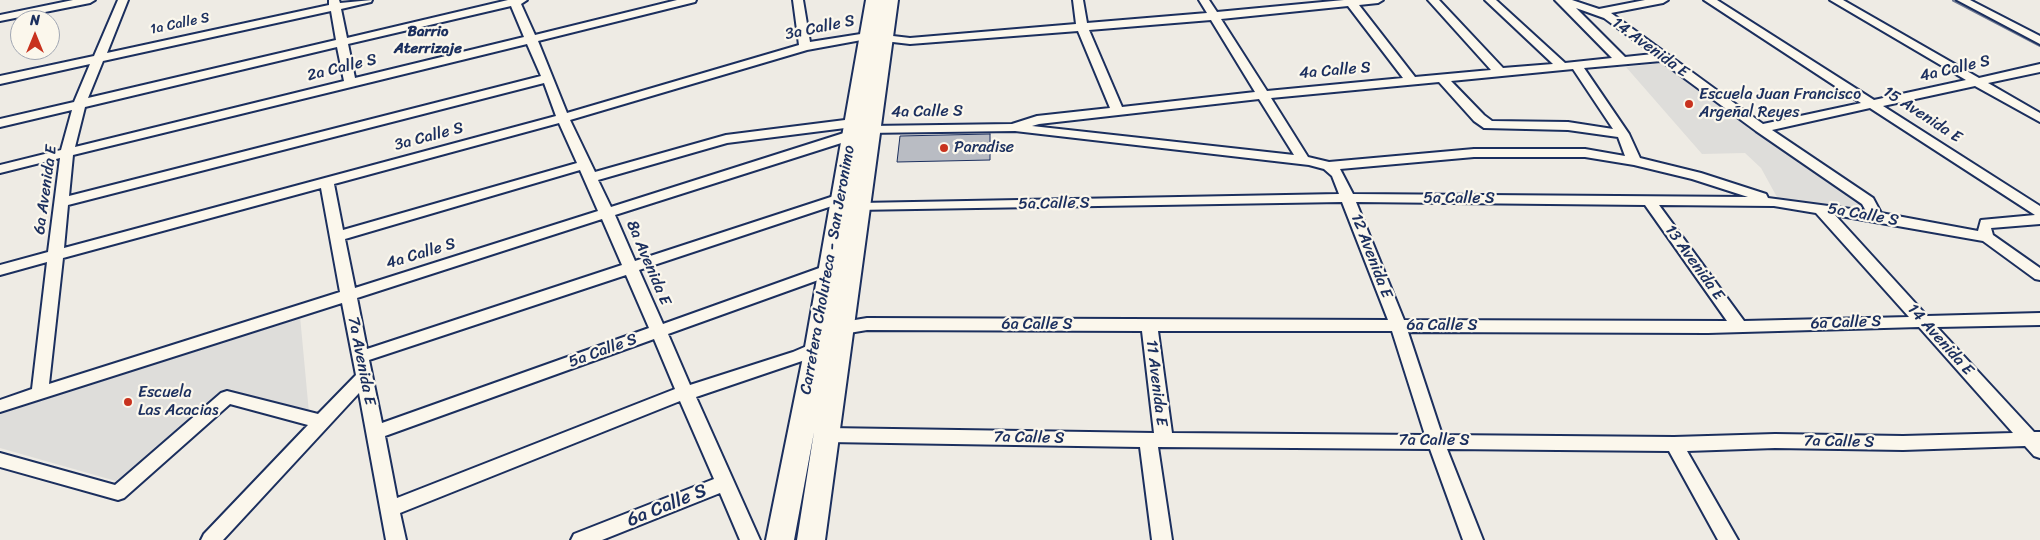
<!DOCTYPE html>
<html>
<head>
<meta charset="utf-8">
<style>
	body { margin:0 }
	#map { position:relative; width:2040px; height:540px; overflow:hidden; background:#eeebe4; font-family:Sriracha,sans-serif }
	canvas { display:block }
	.north { position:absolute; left:10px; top:10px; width:50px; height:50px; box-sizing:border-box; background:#fbf7ec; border:1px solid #a1a7b3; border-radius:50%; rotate:0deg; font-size:14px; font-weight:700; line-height:20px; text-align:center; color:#1b2f5e }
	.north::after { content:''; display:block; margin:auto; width:18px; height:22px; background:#c8321e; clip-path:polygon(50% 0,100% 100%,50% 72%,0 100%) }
</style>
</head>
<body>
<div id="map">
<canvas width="2040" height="540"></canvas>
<div class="north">N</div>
</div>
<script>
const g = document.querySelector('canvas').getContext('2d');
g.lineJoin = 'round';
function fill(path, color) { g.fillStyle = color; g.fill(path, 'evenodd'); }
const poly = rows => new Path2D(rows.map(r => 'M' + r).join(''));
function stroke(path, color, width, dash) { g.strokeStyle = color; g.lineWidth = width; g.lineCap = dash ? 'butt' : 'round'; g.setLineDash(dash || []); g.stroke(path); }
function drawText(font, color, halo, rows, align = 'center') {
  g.font = font + ' Sriracha,sans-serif'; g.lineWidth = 4.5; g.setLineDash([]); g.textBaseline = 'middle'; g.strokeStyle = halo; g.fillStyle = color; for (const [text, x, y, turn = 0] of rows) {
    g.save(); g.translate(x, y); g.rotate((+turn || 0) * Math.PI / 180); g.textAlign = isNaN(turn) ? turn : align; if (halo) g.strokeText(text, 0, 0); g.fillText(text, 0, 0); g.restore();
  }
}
const built = poly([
	[1664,63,1861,199,1866,211,1778,199,1761,168,1745,153,1702,154,1626,67],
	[300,316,309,413,229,391,123,483,0,448,0,414]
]);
const stream = poly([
	[1954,0,2040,45]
]);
const building = poly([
	[990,134,990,160,897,162,900,136,990,134]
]);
const minor = poly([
	[73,0,95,0,90,3,0,21,0,15,73,0],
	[118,0,128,0,107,53,329,5,329,0,339,0,340,3,372,0,371,2,341,9,347,38,508,0,527,0,521,4,535,35,677,0,696,0,695,2,538,41,567,113,799,45,793,0,803,0,810,42,867,33,910,38,1076,24,1073,0,1083,0,1087,23,1207,13,1199,0,1209,0,1217,12,1344,0,1383,0,1378,3,1359,5,1415,77,1491,70,1428,0,1439,0,1503,68,1553,64,1485,0,1496,0,1565,63,1612,58,1555,0,1572,0,1599,9,1645,0,1668,0,1663,3,1611,13,1763,124,1861,103,1704,0,1717,0,1874,100,1966,80,1830,0,1843,0,1979,78,2040,64,2040,72,1988,83,2040,113,2040,122,1975,86,1883,106,2040,206,2040,224,1991,228,1993,235,2040,268,2040,280,2035,279,1983,241,1835,215,1927,316,2040,313,2040,325,1937,327,2034,432,2040,432,2040,458,2034,456,2025,446,1903,450,1775,448,1687,451,1738,540,1718,540,1669,451,1447,449,1483,540,1463,540,1430,449,1158,447,1172,540,1152,540,1140,447,828,442,822,440,819,435,822,430,828,428,1154,433,1142,331,867,330,843,334,837,332,835,328,837,324,843,322,867,318,1388,320,1342,202,855,210,853,207,855,204,860,203,1339,194,1332,176,1324,169,1309,165,1015,131,865,133,864,130,865,127,870,126,1012,124,1037,116,1110,108,1078,31,910,44,867,39,807,50,570,120,595,172,726,135,853,119,859,123,853,127,727,143,598,180,611,207,847,132,857,132,858,135,857,138,615,215,635,261,837,195,847,195,849,198,847,201,639,270,663,324,825,266,835,266,838,270,835,274,668,334,690,385,793,352,821,340,827,342,829,346,827,350,805,360,696,397,760,540,740,540,720,493,602,540,571,540,574,534,714,479,680,401,400,513,406,540,386,540,359,393,223,540,201,540,204,534,308,425,230,404,124,498,118,500,0,467,0,453,115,485,221,393,227,391,318,414,356,375,342,303,0,412,0,400,32,389,47,262,0,275,0,265,48,252,60,158,0,173,0,165,61,150,72,110,0,127,0,119,74,102,90,64,0,84,0,76,94,56,118,0],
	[511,6,524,37,355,78,348,44,511,6],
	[1348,6,1403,78,1267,91,1221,19,1348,6],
	[1576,8,1604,18,1653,54,1625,57,1576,8],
	[331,11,336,40,88,98,103,61,331,11],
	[1211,20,1255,92,1122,107,1089,30,1211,20],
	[527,44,541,76,69,196,73,155,527,44],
	[337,47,344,81,75,147,85,107,337,47],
	[1661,61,1756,131,1862,204,1866,211,1768,198,1766,194,1701,173,1640,158,1629,134,1584,68,1661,61],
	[1573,69,1613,129,1568,122,1492,121,1484,115,1451,81,1573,69],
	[1439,82,1474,121,1484,128,1568,130,1618,137,1625,156,1585,149,1474,149,1329,162,1308,157,1271,98,1439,82],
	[544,83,556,116,64,248,68,205,544,83],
	[1259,99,1294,155,1032,126,1039,124,1259,99],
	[1870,108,2035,215,1981,220,1978,231,1881,213,1873,198,1772,130,1870,108],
	[559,123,577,163,343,230,334,184,559,123],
	[1474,157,1585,157,1634,165,1692,179,1748,197,1353,194,1340,169,1474,157],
	[580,170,598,211,355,288,345,239,580,170],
	[321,188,340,292,49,384,63,258,321,188],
	[1356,202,1645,205,1727,321,1404,320,1356,202],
	[1659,205,1774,206,1816,213,1909,317,1744,321,1659,205],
	[602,219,622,265,367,349,357,298,602,219],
	[626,275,649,328,382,423,369,360,626,275],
	[1919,327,2013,433,1903,436,1775,434,1674,437,1442,435,1408,332,1708,333,1919,327],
	[1158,331,1392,331,1425,435,1172,433,1158,331],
	[654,339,675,389,397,498,385,436,654,339],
	[1957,0,1970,0,2040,36,2040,44,1957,0]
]);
const highway = poly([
	[866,0,898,0,825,540,797,540,814,432,794,540,766,540,805,347,866,0]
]);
const markers = [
	[1689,104,5,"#c8321e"],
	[944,148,5,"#c8321e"],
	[128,402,5,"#c8321e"]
];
const farStreetnames = [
	["1a Calle S",180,24,-12]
];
const farNeighbourhoodnames = [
	["Barrio",428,32],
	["Aterrizaje",428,49]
];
const streetNames = [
	["3a Calle S",820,28,-12],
	["14 Avenida E",1650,48,36],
	["2a Calle S",342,68,-14],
	["4a Calle S",1955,69,-13],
	["4a Calle S",1335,71,-5],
	["4a Calle S",927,112,-1],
	["15 Avenida E",1922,115,33],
	["3a Calle S",429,137,-15],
	["6a Avenida E",46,190,-82],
	["5a Calle S",1459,199],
	["5a Calle S",1054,204,-1],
	["5a Calle S",1863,215,10],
	["4a Calle S",421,254,-17],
	["12 Avenida E",1371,256,69],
	["8a Avenida E",648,263,67],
	["13 Avenida E",1694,263,54],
	["Carretera Choluteca - San Jeronimo",828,270,-80],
	["6a Calle S",1846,323,-2],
	["6a Calle S",1037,325],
	["6a Calle S",1442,326],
	["14 Avenida E",1940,340,48],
	["5a Calle S",603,351,-20],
	["7a Avenida E",361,361,79],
	["11 Avenida E",1156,383,83],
	["7a Calle S",1029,438,1],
	["7a Calle S",1434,441],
	["7a Calle S",1839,442,1]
];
const poiNames = [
	["Escuela Juan Francisco",1699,95],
	["Argeñal Reyes",1699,113],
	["Paradise",954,148],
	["Escuela",138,393],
	["Las Acacias",138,411]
];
const nearStreetnames = [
	["6a Calle S",667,506,-22]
];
fill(built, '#deddda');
stroke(stream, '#6d7892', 4);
fill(building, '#b9bcc3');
stroke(building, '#1b2f5e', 1);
stroke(minor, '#1b2f5e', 4);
stroke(highway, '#1b2f5e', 4);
fill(minor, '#fbf7ec');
fill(highway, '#fbf7ec');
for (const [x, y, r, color] of markers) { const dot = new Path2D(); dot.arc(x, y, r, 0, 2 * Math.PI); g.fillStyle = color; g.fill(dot); stroke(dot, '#fbf7ec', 2); }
drawText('14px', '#1b2f5e', '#fbf7ec', farStreetnames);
drawText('bold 15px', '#1b2f5e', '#fbf7ec', farNeighbourhoodnames);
drawText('16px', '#1b2f5e', '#fbf7ec', streetNames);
drawText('16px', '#1b2f5e', '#fbf7ec', poiNames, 'left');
drawText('19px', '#1b2f5e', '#fbf7ec', nearStreetnames);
</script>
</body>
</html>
